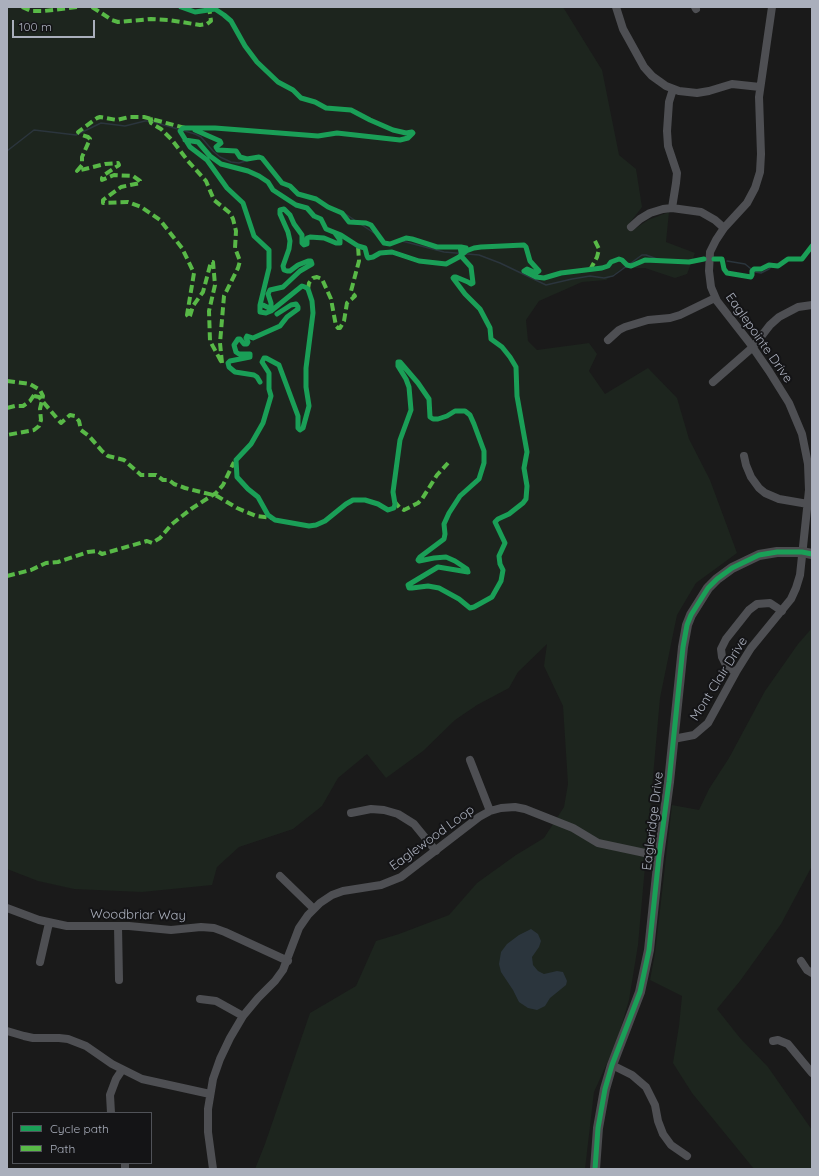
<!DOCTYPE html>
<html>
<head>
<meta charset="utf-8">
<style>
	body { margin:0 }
	#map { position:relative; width:819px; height:1176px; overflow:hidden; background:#1a1a1a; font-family:Quicksand,sans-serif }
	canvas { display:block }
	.frame { position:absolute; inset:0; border:8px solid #aaafbc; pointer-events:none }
	.legend { position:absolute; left:12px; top:1112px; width:140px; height:52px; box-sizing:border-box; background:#141416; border:1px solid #505258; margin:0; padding:5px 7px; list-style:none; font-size:12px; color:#aaafbc }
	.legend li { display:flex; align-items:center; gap:8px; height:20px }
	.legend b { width:20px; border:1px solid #505258 }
	.scale { position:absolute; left:12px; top:20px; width:83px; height:18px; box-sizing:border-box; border:2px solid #aaafbc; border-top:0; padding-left:5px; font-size:12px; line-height:14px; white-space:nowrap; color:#aaafbc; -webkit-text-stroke:3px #141416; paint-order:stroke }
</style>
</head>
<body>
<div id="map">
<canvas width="819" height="1176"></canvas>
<div class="frame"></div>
<ul class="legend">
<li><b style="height:5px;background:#1a9f57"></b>Cycle path</li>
<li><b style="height:5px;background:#58b947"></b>Path</li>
</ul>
<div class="scale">100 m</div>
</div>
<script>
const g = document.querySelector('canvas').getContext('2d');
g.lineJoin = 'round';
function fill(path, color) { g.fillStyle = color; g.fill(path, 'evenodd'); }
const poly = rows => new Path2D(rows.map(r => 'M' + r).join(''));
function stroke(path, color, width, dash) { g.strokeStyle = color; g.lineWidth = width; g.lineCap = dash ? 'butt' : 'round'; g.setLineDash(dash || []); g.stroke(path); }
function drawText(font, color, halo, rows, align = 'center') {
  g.font = font + ' Quicksand,sans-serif'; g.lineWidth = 4; g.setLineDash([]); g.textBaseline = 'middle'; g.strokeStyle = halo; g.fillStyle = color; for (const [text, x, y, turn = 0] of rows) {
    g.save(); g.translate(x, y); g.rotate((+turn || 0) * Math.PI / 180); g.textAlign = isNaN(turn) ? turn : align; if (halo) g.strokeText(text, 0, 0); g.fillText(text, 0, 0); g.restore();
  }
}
const green = poly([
	[7,7,563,7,602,70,619,155,636,169,642,207,629,224,633,230,648,220,669,212,666,242,695,253,687,274,675,278,645,268,623,268,606,280,582,282,539,301,526,320,528,341,537,350,589,343,597,354,589,371,605,394,648,368,677,398,689,439,710,480,737,553,696,583,677,615,660,698,638,945,629,1000,617,1041,594,1092,585,1169,255,1169,265,1144,310,1013,356,986,376,941,399,934,449,915,477,883,516,855,544,838,564,807,568,784,563,706,544,666,547,644,518,672,509,688,477,705,455,720,423,751,386,778,367,754,338,778,322,806,293,829,239,847,217,867,212,885,142,892,74,889,38,881,7,869],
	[812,628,812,866,781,924,740,981,717,1009,740,1038,768,1067,812,1130,812,1169,754,1169,692,1093,673,1063,679,1026,682,996,650,980,655,953,672,805,699,810,709,789,729,758,765,691,798,644]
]);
const water = poly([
	[531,929,538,934,541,941,539,947,532,957,533,965,538,971,544,974,557,971,563,972,567,981,566,985,550,998,545,1006,537,1010,528,1008,519,1002,513,990,501,972,499,964,501,952,507,944,519,935]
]);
const stream = poly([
	[7,151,34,130,76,135,101,123,125,126,145,121,150,121,195,134,201,137,213,151,220,157,231,162,239,163,259,157,262,158,282,183,290,186,298,194,316,199,328,207,344,213,377,235,384,243,390,244,402,241,444,252,479,255,500,263,546,285,572,279,590,276,604,278,613,276,642,255,646,255,663,261,697,262],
	[727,261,745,264,755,272,761,273,769,269,772,265,778,266,788,259,802,259,812,246]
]);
const minor = poly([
	[616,7,623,29,644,67,652,76,666,86,679,91,697,93,709,91,732,84,760,87],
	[695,7,696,9],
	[672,208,676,183,677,173,668,146,667,131,669,102,673,89],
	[631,227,640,219,650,213,663,209,672,208,701,212,715,220,724,228],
	[608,340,619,330,625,327,648,320,670,318,680,315,715,298],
	[713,382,753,347,770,325,779,317,798,307,812,305],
	[744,456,746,465,751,477,759,488,765,493,779,499,808,504],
	[736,672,727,667,722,657,721,649,726,639,749,610,757,604,770,603,782,611],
	[673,739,694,735,708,723,736,672,751,648,791,599,796,588,800,575,809,490,808,464,802,434,789,403,769,371,749,342,717,301,711,287,709,271,710,252,716,240,724,228,747,203,755,188,760,172,761,154,759,97,772,7],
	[470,760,490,811],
	[351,813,371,809,384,810,398,814,414,824,436,851],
	[280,876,314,909],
	[7,908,39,920,67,926,129,926,171,930,201,927,214,928,225,932,288,961],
	[118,926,119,980],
	[801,961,807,970,812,973],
	[40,962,49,923],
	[200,999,216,1001,243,1016],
	[7,1031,24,1036,33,1038,59,1038,68,1039,86,1046,112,1064,142,1079,210,1094],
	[773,1041,778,1040,788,1044,812,1073],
	[612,1065,632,1075,646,1087,655,1105,658,1121,663,1134,671,1145,687,1156],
	[111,1113,110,1095,116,1079,122,1070],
	[125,1169,125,1163],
	[213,1169,208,1132,208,1109,213,1079,220,1059,230,1038,243,1016,258,998,275,981,283,970,299,928,308,915,320,903,332,895,343,891,381,885,401,877,479,817,490,811,501,808,515,807,525,809,573,828,598,843,659,856]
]);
const major = poly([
	[595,1169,598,1128,605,1089,612,1065,640,992,649,950,659,856,669,782,683,647,687,625,691,615,708,588,717,579,732,568,759,555,777,552,802,552,812,554]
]);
const quiet = poly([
	[22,7,31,11,44,11,77,7],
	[92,7,112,20,118,22,151,19,169,20,200,25,207,24,211,21,209,7],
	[153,119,150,120,151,123,161,129,172,140,188,161,206,181,214,200,230,213,233,219,236,231,235,248,240,261,238,268,224,296,220,343,222,363],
	[185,128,144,117,129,117,117,120,100,117,97,118,78,132,82,135,88,137,90,139,82,157,82,165,77,171,105,164,118,163,119,165,104,175,102,178,102,180,114,175,133,176,140,181,140,183,121,187,103,200,103,203,128,202,141,207,160,220,182,248,194,273,187,315,189,318,190,316,193,306,203,292,211,262,213,262,215,285,209,311,210,341,222,363],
	[590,270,597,257,599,249,594,239],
	[308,289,309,283,313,278,317,277,322,279,331,299,336,326,338,328,340,328,344,321,347,303,355,296,352,293,351,291,359,261,358,246],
	[7,381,30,384,40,390,43,396,40,409,41,420,39,426,34,430,7,435],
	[34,396,39,397,61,423,70,415,75,416,79,421,81,430,89,436,102,451,108,456,124,460,141,475,156,475,163,480,169,480,174,484,185,488,217,496,237,508,256,516,272,518],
	[7,408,15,406,23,406,30,401,36,392],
	[394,501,400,508,404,510,418,503,422,499,437,475,448,463],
	[7,576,31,570,46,563,58,562,88,552,97,551,102,554,147,541,152,543,160,538,172,524,191,509,216,493,223,485,234,462]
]);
const cycleway = poly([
	[181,7,195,12,215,9,224,15,231,21,245,46,257,62,278,82,293,90,301,98,315,102,326,108,351,110,370,120,393,130,406,133,412,132,413,133,408,138,400,140,337,133,318,136,215,128,183,128,180,131,190,147,207,160,227,188,243,203,254,236,269,250,269,268,260,305,260,312,266,313,271,311,302,286,305,287,308,289,312,301,313,313,306,368,306,387,309,406,303,428,300,430,298,428,298,416,279,365,266,358,264,358,262,362,269,373,269,389,271,396,263,423,251,444,236,460,237,477,248,489,258,497,268,515,275,520,309,526,316,525,325,521,346,504,353,500,365,500,378,504,388,510,394,508,395,504,393,492,400,440,411,410,409,387,406,379,398,366,398,362,400,362,418,383,429,399,430,417,433,419,438,419,447,416,455,411,465,411,470,415,474,424,484,451,484,463,479,479,460,496,449,513,444,524,445,534,444,539,420,557,418,560,419,561,434,558,446,557,455,561,467,569,468,572,438,567,408,585,409,588,412,588,428,586,439,588,459,599,470,608,474,607,492,597,501,581,503,570,500,564,499,556,505,543,495,522,498,519,509,514,523,503,526,499,527,486,524,468,527,452,517,396,516,367,510,357,502,347,491,339,490,328,480,309,465,294,453,278,454,277,456,277,468,282,471,284,473,283,471,267,462,257,460,247],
	[195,130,220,141,221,143,216,147,218,150,236,151,240,157,247,159,259,157,262,158,282,183,290,186,298,194,316,199,328,207,342,213,349,222,366,223,371,225,384,243,390,244,406,238,412,239,437,247,461,247,466,248],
	[185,140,198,142,210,156,221,164,248,171,259,176,268,182,273,190,296,205,307,208,314,216,321,219,326,229,341,235,358,246,365,248,367,256,368,258,373,257,380,253,392,252,419,261,446,264,459,257,466,251,474,248,481,247,524,245,526,247,530,261,539,271,536,273,527,269,524,271,536,277,544,278,561,273,602,268,608,266,611,262,619,259,622,260,627,265,631,266,645,260,689,262,704,259],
	[714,259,722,259,724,269,727,273,751,277,752,275,752,271,754,269,761,269,769,265,778,266,788,259,802,259,812,246],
	[263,305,269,308,271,307,271,303,268,294,270,290,283,287,300,271,312,264,311,261,308,261,298,265,290,271,287,271,284,270,283,266,289,249,290,241,288,232,280,214,280,210,284,209,290,215,294,224,302,235,302,243,304,245,307,244,307,238,310,237,324,238,336,243,340,243,340,240,335,233],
	[260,382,257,377,254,375,235,372,229,367,228,363,230,361,250,357,250,354,239,354,236,352,234,345,238,339,240,339,244,344,247,344,248,342,246,338,247,336,253,338,280,326,287,317,298,309,298,307,296,304,291,305,277,314],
	[595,1169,598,1128,605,1089,612,1065,640,992,649,950,659,856,669,782,683,647,687,625,691,615,708,588,717,579,732,568,759,555,777,552,802,552,812,554]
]);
const streetNames = [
	["Eaglepointe Drive",759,338,55],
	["Mont Clair Drive",719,679,-58],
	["Eagleridge Drive",653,821,-83],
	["Eaglewood Loop",432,838,-36],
	["Woodbriar Way",138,915,1]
];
fill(green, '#1d251e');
fill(water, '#2b353d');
stroke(stream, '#2b353d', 1.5);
stroke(minor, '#4e4f53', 8);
stroke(major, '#4b4c4f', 10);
stroke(quiet, '#58b947', 4, [8, 4]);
stroke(cycleway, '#1a9f57', 5);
drawText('13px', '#aaafbc', '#141416', streetNames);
</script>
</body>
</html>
